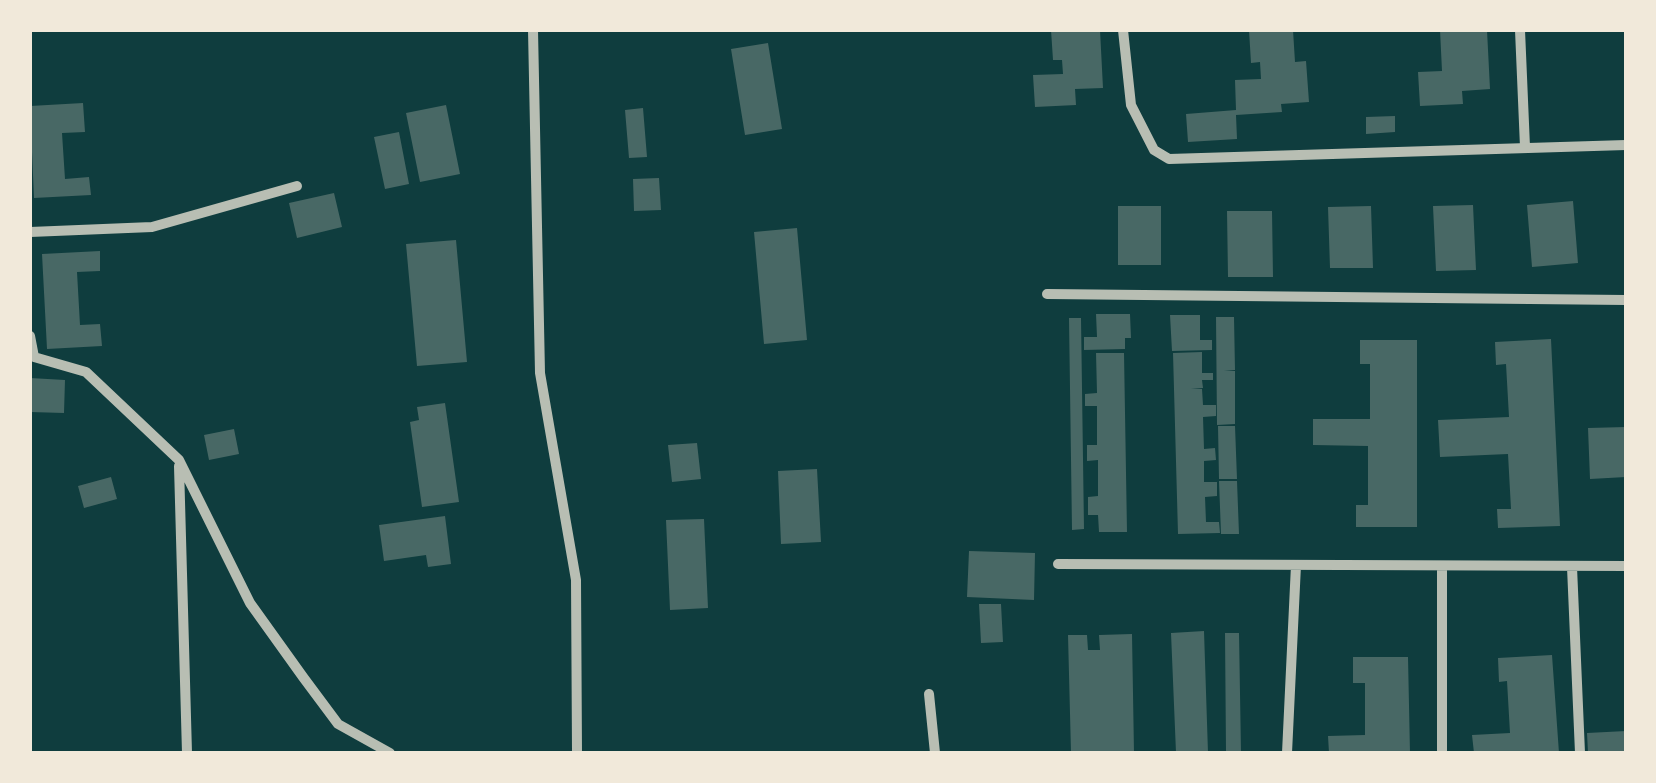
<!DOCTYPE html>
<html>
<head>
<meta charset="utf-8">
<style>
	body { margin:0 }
	#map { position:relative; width:1656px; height:783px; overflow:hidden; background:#0f3d3e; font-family:Figtree,sans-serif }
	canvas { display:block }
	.frame { position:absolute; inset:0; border:32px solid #f1e9da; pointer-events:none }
</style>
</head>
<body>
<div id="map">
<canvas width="1656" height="783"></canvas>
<div class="frame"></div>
</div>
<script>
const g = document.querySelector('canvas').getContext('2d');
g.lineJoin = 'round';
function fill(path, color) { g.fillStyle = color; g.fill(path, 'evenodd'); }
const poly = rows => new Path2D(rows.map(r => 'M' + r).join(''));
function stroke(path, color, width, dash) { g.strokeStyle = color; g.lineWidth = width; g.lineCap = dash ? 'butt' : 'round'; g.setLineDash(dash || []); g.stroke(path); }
const building = poly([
	[1051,30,1100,30,1103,88,1075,89,1076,105,1035,107,1033,75,1063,74,1062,60,1053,60],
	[1249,30,1293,30,1295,62,1306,61,1309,102,1281,104,1282,112,1236,115,1237,139,1188,142,1186,114,1236,110,1235,80,1261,79,1260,62,1251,63],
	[1440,30,1487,30,1490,89,1462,91,1463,104,1420,106,1418,72,1442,71],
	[768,43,782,129,745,135,731,49],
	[83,103,85,132,62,133,65,179,89,177,91,195,34,198,30,106],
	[446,105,460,174,420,182,406,113],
	[643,108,647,157,629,158,625,110],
	[1395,116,1395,132,1366,134,1366,117],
	[399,132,409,184,385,189,374,137],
	[659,178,661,210,634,211,633,179],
	[334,193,342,227,297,238,289,203],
	[1573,201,1578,263,1532,267,1527,205],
	[1473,205,1476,270,1436,271,1433,206],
	[1118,206,1161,206,1161,265,1118,265],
	[1371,206,1373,268,1330,268,1328,207],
	[1227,211,1272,211,1273,277,1228,277],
	[797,228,807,340,764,344,754,232],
	[456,240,467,362,417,366,406,244],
	[100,251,100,271,77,272,80,325,100,324,102,346,47,349,42,254],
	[1096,314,1130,314,1131,338,1125,338,1125,349,1084,350,1084,337,1097,337],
	[1170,315,1200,315,1200,340,1212,340,1212,350,1172,351],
	[1216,317,1234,317,1235,370,1224,370,1235,371,1235,424,1217,425],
	[1069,318,1081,318,1084,529,1072,530],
	[1551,339,1560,526,1498,528,1497,509,1511,509,1508,454,1440,457,1438,420,1509,417,1506,364,1496,365,1495,342],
	[1360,340,1417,340,1417,527,1356,527,1356,505,1368,505,1368,446,1313,445,1313,419,1370,419,1370,364,1360,364],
	[1202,352,1202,373,1213,373,1213,380,1202,380,1203,388,1191,389,1202,389,1203,405,1216,405,1216,416,1203,417,1204,449,1215,448,1216,460,1204,461,1204,482,1217,482,1217,496,1205,497,1206,522,1219,522,1220,533,1178,534,1173,353],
	[1096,353,1124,353,1127,532,1099,532,1098,515,1088,515,1088,497,1098,496,1098,460,1087,461,1087,445,1097,445,1097,406,1085,406,1085,394,1097,393],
	[30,378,65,380,64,413,30,412],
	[445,403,459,502,422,507,410,422,419,420,417,407],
	[1218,426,1235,426,1237,479,1219,479],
	[1626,427,1626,477,1590,479,1588,428],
	[234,429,239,454,209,460,204,435],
	[697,443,701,479,672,482,668,445],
	[817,469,821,542,781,544,778,471],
	[111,477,117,499,84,508,78,486],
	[1219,481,1237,481,1239,534,1221,534],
	[445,516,451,564,428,567,426,555,384,561,379,525],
	[704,519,708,608,670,610,666,520],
	[969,551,1035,553,1034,600,967,597],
	[979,604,1001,604,1003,642,981,643],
	[1204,631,1208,753,1176,753,1171,633],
	[1225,633,1239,633,1241,753,1226,753],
	[1132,634,1134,753,1071,753,1068,635,1087,635,1088,650,1100,650,1099,635],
	[1552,655,1559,753,1474,753,1472,735,1510,733,1507,681,1499,682,1498,658],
	[1353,657,1408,657,1410,753,1329,753,1328,736,1365,735,1365,683,1353,683],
	[1626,731,1626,753,1588,753,1587,733]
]);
const minor = poly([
	[533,30,540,373,576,580,577,753],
	[1123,30,1131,105,1154,150,1169,159,1626,145],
	[1520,30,1525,147],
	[30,232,152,227,297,186],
	[1047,294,1626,300],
	[30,336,34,357,86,372,179,460,250,603,303,677,338,724,390,753],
	[179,466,187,753],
	[1058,564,1626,566],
	[1572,567,1580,753],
	[929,694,935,753],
	[1287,753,1296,565],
	[1442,753,1442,566]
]);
fill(building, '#486865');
stroke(minor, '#b8beb3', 10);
</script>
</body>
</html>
